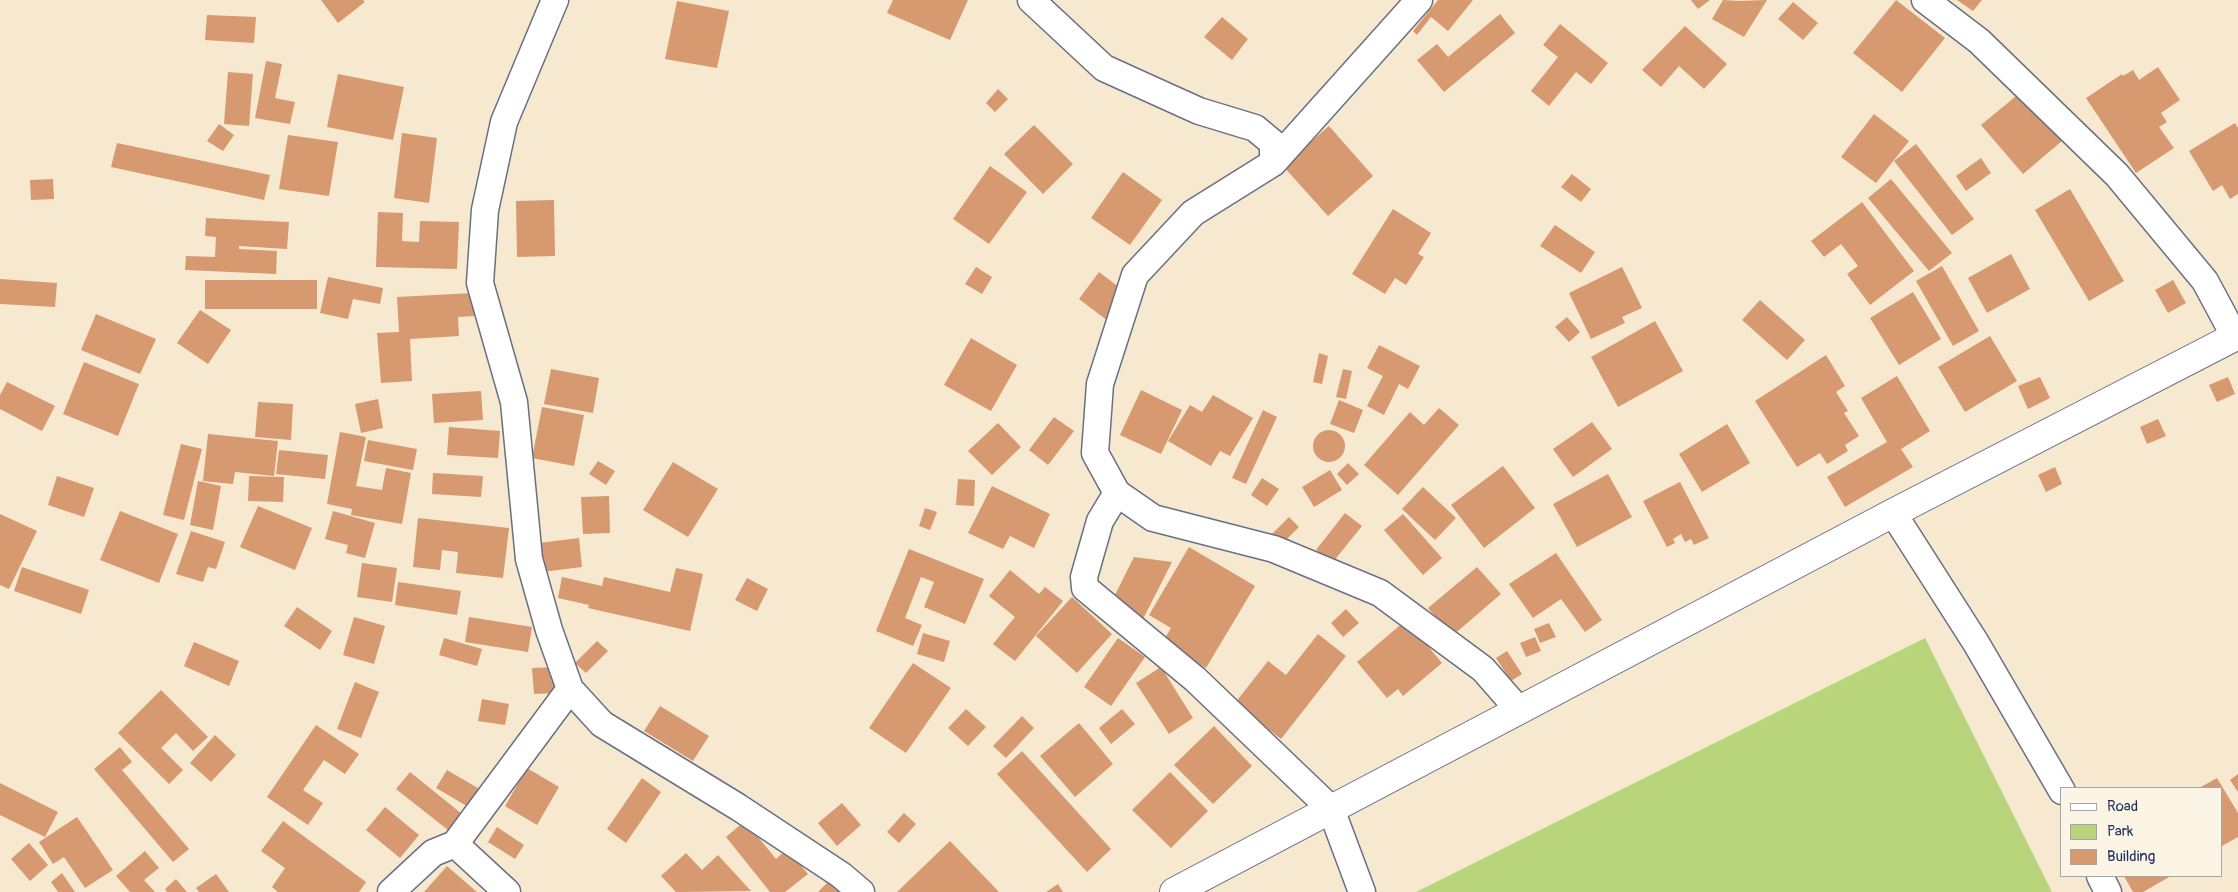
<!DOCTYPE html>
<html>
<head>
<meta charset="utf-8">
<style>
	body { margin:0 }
	#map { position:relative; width:2238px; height:892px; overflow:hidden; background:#f6e9d0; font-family:Pangolin,sans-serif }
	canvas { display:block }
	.legend { position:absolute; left:2060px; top:787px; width:162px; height:90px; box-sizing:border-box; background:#fcf5e5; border:1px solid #a2a6af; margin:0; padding:6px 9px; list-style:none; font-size:15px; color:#1b2f5e }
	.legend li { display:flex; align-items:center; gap:10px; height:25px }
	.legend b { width:25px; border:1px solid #a2a6af }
</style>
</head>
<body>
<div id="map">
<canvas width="2238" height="892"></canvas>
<ul class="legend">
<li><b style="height:6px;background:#fff"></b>Road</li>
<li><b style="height:14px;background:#b9d57c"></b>Park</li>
<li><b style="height:14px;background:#d69970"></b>Building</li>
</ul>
</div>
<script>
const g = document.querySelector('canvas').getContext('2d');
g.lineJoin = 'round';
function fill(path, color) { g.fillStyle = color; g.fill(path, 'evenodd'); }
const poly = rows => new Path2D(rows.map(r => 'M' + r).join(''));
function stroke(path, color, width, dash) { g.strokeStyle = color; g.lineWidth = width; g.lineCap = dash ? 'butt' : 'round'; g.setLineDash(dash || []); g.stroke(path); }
const green = poly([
	[1925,638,2052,892,1416,892]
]);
const building = poly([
	[321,0,363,0,365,2,338,23],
	[893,0,968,0,950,40,887,13],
	[1438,0,1473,0,1448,31,1431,17,1417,35,1413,31],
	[1691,0,1710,0,1698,9],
	[1723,0,1739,1,1767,0,1744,37,1712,19],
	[1896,0,1945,38,1902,92,1853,53],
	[1957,0,1982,0,1973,11],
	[677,1,729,11,717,68,665,59],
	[1793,2,1818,23,1803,40,1778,19],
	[1500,14,1515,33,1444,92,1417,60,1437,44,1448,57],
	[207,15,256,17,254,43,205,40],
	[1222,17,1248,39,1232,60,1204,37],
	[1560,24,1608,63,1591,84,1576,72,1549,106,1531,91,1558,57,1543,45],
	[1685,26,1727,64,1704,89,1679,66,1661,87,1642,70],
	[266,61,282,64,275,98,295,102,290,124,255,118],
	[2158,67,2180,100,2161,113,2167,122,2159,127,2174,148,2136,173,2086,98,2122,74,2123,76,2133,70,2139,80],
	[228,72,253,74,249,126,224,124],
	[338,74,404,87,393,140,327,127],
	[998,89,1008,99,995,112,986,103],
	[2021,92,2062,141,2023,174,1981,125],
	[1874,114,1909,141,1876,183,1841,157],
	[2235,123,2238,128,2238,194,2230,199,2222,185,2213,191,2189,151],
	[219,124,234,135,223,151,207,141],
	[1034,125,1073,164,1043,194,1004,154],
	[1329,126,1373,176,1328,216,1283,166],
	[402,133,437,138,429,203,394,198],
	[288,135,338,142,329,196,279,189],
	[117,143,270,175,264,200,111,167],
	[1916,144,1974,219,1952,235,1894,161],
	[1981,158,1991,173,1966,191,1956,176],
	[990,166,1027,192,989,244,953,219],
	[1123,172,1162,200,1130,245,1091,218],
	[1572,174,1591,189,1581,202,1561,187],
	[53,179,54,199,31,200,30,180],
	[1891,179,1952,253,1929,271,1868,198],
	[2070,189,2124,281,2089,301,2035,210],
	[554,200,555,256,517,257,516,201],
	[1862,202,1914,271,1870,305,1847,274,1858,266,1841,244,1824,257,1811,241],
	[1393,209,1431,233,1418,254,1424,257,1406,285,1395,278,1385,294,1352,274],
	[378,212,403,213,402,241,419,242,420,221,459,222,457,269,376,267],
	[206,218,289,222,287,249,239,246,239,249,277,251,276,274,185,270,186,256,215,257,216,237,205,236],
	[1555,225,1595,252,1581,273,1540,246],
	[2011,254,2030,289,1987,313,1968,278],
	[1942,266,1979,331,1953,346,1916,281],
	[976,267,992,277,982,294,965,284],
	[1622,267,1642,308,1622,317,1625,323,1591,339,1569,293],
	[1099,272,1128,294,1108,321,1079,299],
	[328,277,383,288,380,304,353,299,348,319,320,313],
	[0,279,57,283,55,307,0,304],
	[205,280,317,280,317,309,205,309],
	[2173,280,2186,303,2168,313,2155,290],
	[1913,292,1941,339,1899,365,1870,318],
	[473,293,475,316,458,317,459,336,410,339,412,381,381,383,377,333,399,332,397,297],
	[1760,300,1805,340,1787,360,1742,320],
	[200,310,231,330,208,364,177,343],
	[96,314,156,339,140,374,81,350],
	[1567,317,1580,332,1569,342,1555,327],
	[1655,321,1683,371,1618,407,1591,357],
	[1990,336,2017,381,1965,412,1938,367],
	[971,338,1017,365,991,411,944,385],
	[1379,345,1420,366,1408,389,1399,384,1384,415,1367,406,1383,376,1367,368],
	[1319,353,1328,356,1322,384,1313,382],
	[1826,355,1845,386,1836,392,1848,411,1844,413,1859,436,1845,445,1848,451,1827,464,1820,453,1797,467,1755,401],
	[84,362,139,384,118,436,63,414],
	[551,369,599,378,593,413,544,404],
	[1343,369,1352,371,1346,399,1336,397],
	[1897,376,1930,431,1901,449,1913,467,1845,507,1827,477,1887,442,1861,398],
	[2040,377,2050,398,2028,409,2018,386],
	[2228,377,2235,394,2217,402,2209,385],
	[7,382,55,406,42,431,0,409,0,395],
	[1141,390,1182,410,1161,454,1120,435],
	[481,391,483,420,434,423,432,394],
	[1213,395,1253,418,1230,456,1220,451,1211,466,1168,441,1190,405,1202,412],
	[378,399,383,428,361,433,355,404],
	[1339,400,1363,410,1354,433,1330,424],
	[258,402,293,404,291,440,255,437],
	[542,407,584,415,574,466,532,458],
	[1439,408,1459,425,1398,495,1364,465,1410,412,1424,425],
	[1263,410,1277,417,1246,484,1232,478],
	[1054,417,1074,431,1048,465,1029,450],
	[2158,419,2166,436,2147,444,2140,427],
	[1592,422,1612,449,1573,477,1553,449],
	[998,423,1021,447,992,475,968,451],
	[1727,424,1750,463,1702,492,1679,454],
	[449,427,500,431,498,458,447,455],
	'1313 446a16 16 0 1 1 32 0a16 16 0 1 1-32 0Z',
	[340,432,366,437,356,486,382,490,386,468,411,473,402,524,351,515,352,509,327,504],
	[208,434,278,441,274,476,235,472,233,484,203,481],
	[368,440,417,449,413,470,364,461],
	[181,444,202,449,184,520,163,515],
	[279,450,328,455,325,479,276,474],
	[598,461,615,471,606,485,589,474],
	[673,462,718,489,688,537,643,510],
	[1348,463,1359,474,1347,485,1337,474],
	[1503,466,1535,508,1484,548,1451,505],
	[2055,467,2062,484,2046,492,2038,475],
	[1330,470,1342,490,1314,507,1302,487],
	[433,473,483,476,481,497,432,494],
	[1608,474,1632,517,1577,547,1553,504],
	[57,476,94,488,84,517,48,505],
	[249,476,284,477,283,502,248,501],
	[1262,478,1279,489,1267,506,1251,495],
	[958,479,975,480,974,506,956,505],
	[198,481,221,486,213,530,190,525],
	[1680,482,1709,538,1694,545,1691,539,1685,542,1681,534,1673,539,1675,543,1667,547,1643,501],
	[992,486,1050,514,1034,548,1010,536,1003,549,968,533],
	[1423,487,1456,518,1435,540,1402,509],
	[609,496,610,533,583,534,581,497],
	[258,506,312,528,295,570,240,547],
	[925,508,937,512,930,530,919,526],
	[120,511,178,534,159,583,100,560],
	[333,511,375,523,365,558,346,553,348,545,325,539],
	[1345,513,1362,526,1333,562,1316,550],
	[0,514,37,531,9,589,0,585],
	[1403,514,1442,558,1423,575,1384,530],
	[1289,517,1299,527,1282,544,1272,534],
	[418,518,509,528,503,578,456,573,458,552,442,550,440,570,413,567],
	[191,531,225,542,216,569,208,567,203,582,176,574],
	[579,538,582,567,542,572,539,543],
	[1189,547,1255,586,1206,668,1162,643,1171,628,1149,615],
	[909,549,984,579,965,624,924,607,934,582,921,577,905,618,922,625,913,646,876,631],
	[1556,553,1602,620,1585,632,1561,599,1533,618,1509,584],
	[1134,557,1172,562,1142,621,1110,605],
	[362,563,397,568,392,602,357,597],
	[22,567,89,590,81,614,14,591],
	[1477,567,1501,594,1452,636,1428,608],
	[676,568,703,574,690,631,588,608,589,605,558,598,562,577,602,586,604,577,670,592],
	[1010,570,1039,594,1045,587,1063,601,1015,661,993,644,1015,617,989,596],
	[747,578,768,589,757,611,735,600],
	[398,582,461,591,457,615,395,605],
	[1072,597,1112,634,1077,673,1036,636],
	[297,607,332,631,320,650,284,626],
	[1346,609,1359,623,1343,637,1331,623],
	[354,617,385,626,374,664,343,655],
	[469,617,532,627,528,652,465,642],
	[1406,620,1442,663,1403,696,1398,689,1387,698,1357,662],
	[1549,623,1556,637,1540,643,1534,629],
	[923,633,950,641,944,662,917,654],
	[1318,634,1346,656,1281,739,1235,703,1268,661,1286,675],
	[1535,637,1541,651,1526,657,1520,643],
	[444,638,482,649,477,666,439,655],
	[1118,638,1145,657,1111,706,1084,687],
	[597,641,608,651,586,673,575,663],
	[194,642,239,661,229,686,184,666],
	[1507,651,1522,674,1511,681,1496,658],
	[913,663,951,688,906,753,869,728],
	[558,667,559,693,534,694,532,668],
	[1161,667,1193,718,1169,734,1136,683],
	[355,682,379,692,361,738,337,729],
	[161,690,208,737,193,751,176,733,161,748,183,770,169,784,118,733],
	[482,699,509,704,505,725,478,721],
	[660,706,709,736,693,761,644,731],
	[966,709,986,727,968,746,948,728],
	[1122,709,1135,724,1111,744,1099,728],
	[1022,716,1034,728,1006,758,993,746],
	[1079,723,1113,764,1075,797,1040,756],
	[316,725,359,754,345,774,324,760,303,790,323,803,308,825,267,797],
	[1214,726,1252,766,1213,804,1174,765],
	[215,735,236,755,211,782,190,763],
	[120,747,132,762,122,770,189,849,173,862,94,769],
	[1022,751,1111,849,1087,872,997,774],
	[527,768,559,787,537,825,505,806],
	[447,770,488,794,477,812,436,788],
	[410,772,462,814,448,830,396,789],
	[1170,772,1208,811,1171,848,1132,810],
	[2238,774,2238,792,2230,780],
	[642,778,661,792,626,843,607,829],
	[2217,778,2238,813,2238,837,2222,846,2222,788,2199,788],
	[0,783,58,812,45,837,0,815],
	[842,803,861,825,837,846,818,823],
	[385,807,419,835,400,858,366,830],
	[904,813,916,824,899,843,887,832],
	[77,817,113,870,85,888,64,857,53,864,39,842],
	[283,821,366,882,359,892,278,892,272,887,285,868,261,851],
	[745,821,776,859,787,849,808,874,785,892,770,892,726,837],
	[497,827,524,845,515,859,488,842],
	[950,841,999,892,897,892],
	[29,843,48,865,30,881,11,859],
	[145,851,159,868,144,880,155,892,130,892,116,876],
	[686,853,702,870,718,855,751,891,676,892,661,876],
	[447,866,477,892,424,892],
	[62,873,75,892,58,892,51,882],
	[216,874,229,892,199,892,196,888],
	[2124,876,2171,876,2143,892,2133,892],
	[176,879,187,892,167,892,165,889],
	[829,881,840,892,818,892],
	[1058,884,1063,892,1046,892]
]);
const street = poly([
	[555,0,504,122,485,210,480,283,514,402,529,559,549,630,570,689,602,724,738,807,841,875,861,892],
	[1031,0,1104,68,1199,111,1255,128,1273,143,1273,163,1193,213,1135,275,1100,384,1095,453,1117,493,1153,518,1274,549,1380,593,1483,669,1518,709],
	[1925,0,1979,41,2117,175,2205,281,2235,337],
	[1273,163,1419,0],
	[1117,493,1100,521,1084,577,1085,588,1195,679,1331,809,1362,892],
	[1893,513,1976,643,2062,791],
	[455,844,507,892],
	[2100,876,2108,892],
	[391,892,433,853,455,844,570,689]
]);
const secondary = poly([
	[1174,892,1893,513,2238,335]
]);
fill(green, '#b9d57c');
fill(building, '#d69970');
stroke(street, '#687086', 29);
stroke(secondary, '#687086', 30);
stroke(street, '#fff', 26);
stroke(secondary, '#fff', 28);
</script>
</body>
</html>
